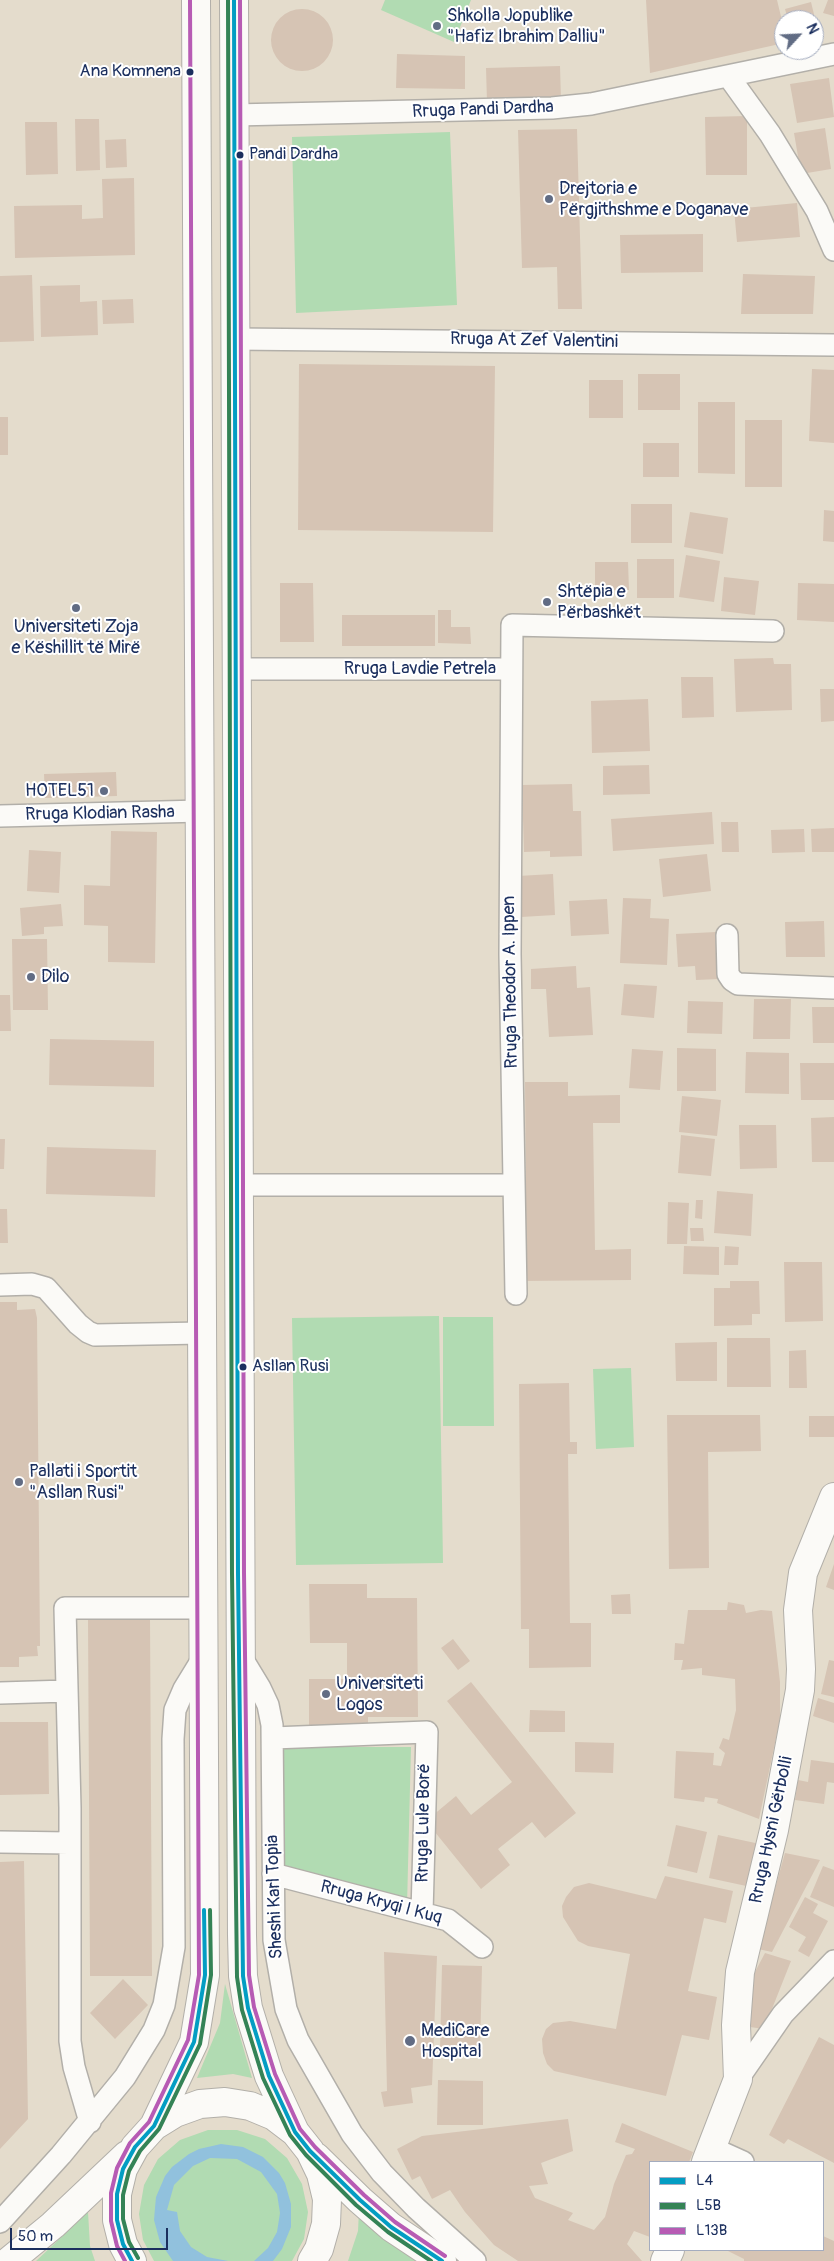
<!DOCTYPE html>
<html>
<head>
<meta charset="utf-8">
<style>
	body { margin:0 }
	#map { position:relative; width:834px; height:2261px; overflow:hidden; background:#e4dccc; font-family:Pangolin,sans-serif }
	canvas { display:block }
	.legend { position:absolute; left:649px; top:2161px; width:175px; height:90px; box-sizing:border-box; background:#fff; border:1px solid #a4acbf; margin:0; padding:6px 9px; list-style:none; font-size:15px; color:#1b2f5e }
	.legend li { display:flex; align-items:center; gap:10px; height:25px }
	.legend b { width:25px; border:1px solid #a4acbf }
	.north { position:absolute; left:774px; top:10px; width:50px; height:50px; box-sizing:border-box; background:#fff; border:1px solid #a4acbf; border-radius:50%; rotate:65deg; font-size:14px; font-weight:700; line-height:20px; text-align:center; color:#1b2f5e }
	.north::after { content:''; display:block; margin:auto; width:18px; height:22px; background:#616c84; clip-path:polygon(50% 0,100% 100%,50% 72%,0 100%) }
	.scale { position:absolute; left:10px; top:2228px; width:158px; height:22px; box-sizing:border-box; border:2px solid #1b2f5e; border-top:0; padding-left:6px; font-size:15px; line-height:18px; white-space:nowrap; color:#1b2f5e; -webkit-text-stroke:4px #fff; paint-order:stroke }
</style>
</head>
<body>
<div id="map">
<canvas width="834" height="2261"></canvas>
<ul class="legend">
<li><b style="height:6px;background:#039dc3"></b>L4</li>
<li><b style="height:6px;background:#348356"></b>L5B</li>
<li><b style="height:6px;background:#b75bb4"></b>L13B</li>
</ul>
<div class="north">N</div>
<div class="scale">50 m</div>
</div>
<script>
const g = document.querySelector('canvas').getContext('2d');
g.lineJoin = 'round';
function fill(path, color) { g.fillStyle = color; g.fill(path, 'evenodd'); }
const poly = rows => new Path2D(rows.map(r => 'M' + r).join(''));
function stroke(path, color, width, dash) { g.strokeStyle = color; g.lineWidth = width; g.lineCap = dash ? 'butt' : 'round'; g.setLineDash(dash || []); g.stroke(path); }
function drawText(font, color, halo, rows, align = 'center') {
  g.font = font + ' Pangolin,sans-serif'; g.lineWidth = 4; g.setLineDash([]); g.textBaseline = 'middle'; g.strokeStyle = halo; g.fillStyle = color; for (const [text, x, y, turn = 0] of rows) {
    g.save(); g.translate(x, y); g.rotate((+turn || 0) * Math.PI / 180); g.textAlign = isNaN(turn) ? turn : align; if (halo) g.strokeText(text, 0, 0); g.fillText(text, 0, 0); g.restore();
  }
}
const green = poly([
	[385,0,471,0,454,42,381,10],
	[450,132,457,305,296,313,292,137],
	[439,1316,443,1563,296,1565,292,1318],
	[443,1317,493,1317,494,1426,443,1426],
	[631,1368,634,1447,596,1449,593,1369],
	[280,1747,411,1747,407,1906,282,1869],
	[225,1984,252,2078,233,2074,197,2078,220,2023],
	[208,2130,237,2130,265,2139,287,2158,302,2184,308,2212,304,2239,292,2261,154,2261,143,2240,139,2214,144,2185,158,2159,180,2140],
	[359,2211,417,2261,348,2261,358,2231],
	[88,2212,90,2246,95,2261,36,2261]
]);
const water = poly([
	[221,2144,243,2147,263,2157,279,2173,285,2183,291,2204,291,2227,282,2249,273,2261,254,2261,268,2248,277,2232,280,2213,277,2194,261,2172,237,2159,210,2158,193,2166,174,2185,167,2210,177,2212,180,2231,191,2247,207,2257,228,2261,173,2261,160,2242,154,2220,155,2208,156,2197,165,2176,172,2167,189,2154,199,2149]
]);
const building = poly([
	[646,0,777,0,784,29,784,43,650,73],
	[828,0,834,0,834,16,823,13],
	[811,2,820,39,814,40,814,20,788,20,785,9],
	'271 40a31 31 0 1 1 62 0a31 31 0 1 1-62 0Z',
	[397,54,465,56,465,89,396,88],
	[560,66,561,100,487,102,486,68],
	[829,78,834,117,797,123,790,84],
	[747,116,747,175,706,175,705,117],
	[75,119,99,119,100,170,76,171],
	[25,122,57,122,58,174,26,175],
	[825,128,831,169,801,174,794,133],
	[577,129,582,309,558,309,557,267,522,268,518,130],
	[126,139,127,167,106,168,105,140],
	[134,178,135,255,15,258,14,206,82,205,82,219,103,218,102,179],
	[797,203,800,237,737,242,734,209],
	[703,234,703,272,621,273,620,235],
	[743,274,815,276,813,314,741,314],
	[32,275,34,341,0,342,0,276],
	[80,285,80,302,97,301,98,335,41,337,40,286],
	[133,299,134,323,103,324,102,300],
	[299,364,495,366,493,532,298,530],
	[812,369,834,370,834,443,809,441],
	[638,374,680,374,680,410,638,410],
	[589,380,623,380,623,418,589,418],
	[698,402,735,402,735,474,698,473],
	[0,417,8,417,8,455,0,455],
	[745,420,782,420,782,487,745,487],
	[643,443,679,443,679,477,643,477],
	[631,504,672,504,672,543,631,543],
	[824,510,834,511,834,542,823,541],
	[690,512,728,518,723,554,684,547],
	[686,555,720,561,714,602,679,597],
	[637,559,674,559,674,598,637,598],
	[595,562,628,562,629,590,595,590],
	[724,577,759,581,755,615,721,611],
	[280,583,313,583,314,642,280,642],
	[798,583,834,584,834,622,797,620],
	[438,610,451,610,451,627,470,627,471,644,438,643],
	[342,615,435,615,435,646,342,646],
	[773,658,774,664,791,664,792,710,736,712,734,659],
	[681,677,713,677,714,717,682,718],
	[820,689,834,689,834,721,821,722],
	[648,699,650,751,592,753,591,701],
	[649,765,650,794,603,795,603,766],
	[116,772,117,796,45,798,44,774],
	[572,784,573,811,581,811,582,856,550,857,550,851,524,852,522,785],
	[712,812,714,844,613,851,611,819],
	[721,822,738,822,739,852,722,852],
	[834,828,834,852,812,852,811,829],
	[804,829,805,852,772,853,771,830],
	[111,831,157,832,155,963,108,962,108,926,84,925,84,885,110,886],
	[29,850,61,852,59,893,27,891],
	[707,854,711,891,663,897,659,859],
	[553,874,555,915,521,917,518,876],
	[623,898,651,899,650,918,669,919,667,965,620,963],
	[607,899,609,934,571,936,569,901],
	[61,904,63,926,44,927,44,934,22,936,20,908],
	[824,921,825,957,786,957,785,922],
	[716,932,719,979,696,980,695,966,678,967,676,934],
	[12,939,47,939,48,1010,13,1010],
	[576,966,577,988,590,987,593,1035,549,1037,546,989,531,989,531,969],
	[624,984,657,986,654,1018,621,1015],
	[0,995,10,995,11,1031,0,1031],
	[754,999,791,999,790,1039,753,1039],
	[688,1001,723,1002,722,1034,687,1033],
	[812,1007,834,1007,834,1043,813,1043],
	[50,1039,154,1041,154,1087,49,1085],
	[677,1048,716,1049,716,1091,677,1091],
	[632,1049,663,1051,660,1090,629,1088],
	[746,1052,789,1053,789,1094,745,1093],
	[800,1063,834,1063,834,1100,801,1100],
	[525,1082,568,1082,568,1096,620,1095,620,1123,593,1123,595,1250,631,1249,631,1280,522,1281,521,1191,526,1191,526,1185],
	[682,1096,721,1100,717,1136,679,1132],
	[834,1117,834,1162,812,1162,811,1118],
	[739,1125,776,1125,777,1168,740,1169],
	[681,1135,715,1139,711,1176,678,1173],
	[0,1139,5,1139,4,1169,0,1169],
	[47,1147,156,1150,155,1197,46,1194],
	[717,1191,753,1194,751,1236,714,1233],
	[696,1200,703,1200,702,1219,695,1218],
	[668,1202,689,1203,687,1244,667,1244],
	[0,1209,7,1209,8,1243,0,1243],
	[690,1228,703,1228,704,1241,691,1241],
	[684,1246,719,1247,719,1275,683,1274],
	[725,1246,739,1247,738,1265,724,1265],
	[784,1262,822,1262,823,1321,785,1322],
	[730,1281,759,1281,760,1314,752,1314,752,1325,714,1326,714,1288,730,1288],
	[0,1302,17,1302,17,1310,35,1309,37,1318,40,1646,37,1646,38,1656,19,1657,19,1667,0,1667],
	[727,1338,770,1338,771,1387,727,1387],
	[717,1342,717,1381,676,1381,675,1343],
	[806,1350,807,1388,789,1388,789,1351],
	[569,1383,570,1442,577,1442,577,1454,568,1454,570,1623,591,1623,591,1667,529,1668,529,1629,521,1629,519,1384],
	[667,1415,760,1415,761,1451,708,1452,709,1568,669,1569],
	[809,1416,834,1416,834,1437,809,1437],
	[834,1564,834,1590,826,1587],
	[309,1584,367,1584,367,1598,417,1598,418,1717,368,1717,368,1732,309,1732,309,1679,347,1679,347,1643,310,1643],
	[630,1594,631,1614,612,1614,611,1595],
	[728,1602,744,1605,746,1613,761,1610,772,1611,780,1682,780,1719,759,1819,717,1803,718,1799,705,1797,704,1802,674,1798,676,1751,714,1753,713,1765,721,1766,725,1753,719,1748,723,1738,729,1740,736,1710,735,1679,702,1675,702,1668,681,1670,683,1660,674,1660,675,1643,684,1644,688,1610,727,1610],
	[88,1619,150,1619,152,1976,90,1976],
	[453,1639,470,1661,458,1670,441,1648],
	[829,1660,834,1661,834,1697,821,1694],
	[471,1682,576,1813,545,1838,532,1822,498,1849,510,1865,481,1889,426,1821,456,1796,471,1815,512,1782,447,1701],
	[818,1698,834,1703,834,1723,813,1716],
	[530,1710,565,1711,565,1732,529,1732],
	[0,1722,48,1722,49,1794,0,1795],
	[575,1742,614,1743,613,1773,575,1772],
	[811,1760,834,1763,834,1783,827,1782,824,1804,795,1800,798,1780,808,1782],
	[676,1825,707,1832,697,1873,667,1866],
	[718,1835,760,1844,751,1887,709,1878],
	[785,1853,820,1860,772,1952,758,1949],
	[24,1861,28,2119,0,2149,0,1862],
	[823,1866,834,1870,834,1907,810,1897],
	[665,1876,733,1891,726,1923,704,1918,688,1991,717,1997,709,2040,682,2035,666,2096,554,2071,547,2064,543,2053,542,2039,546,2029,553,2023,570,2021,616,2029,630,1954,588,1946,578,1941,563,1917,562,1906,566,1897,574,1887,589,1883,656,1899],
	[805,1897,818,1904,813,1913,828,1921,809,1957,798,1951,806,1937,789,1927],
	[384,1952,437,1956,432,2085,411,2088,413,2103,384,2107,381,2092,387,2091],
	[765,1953,791,1961,764,2029,743,2026,746,1989],
	[442,1965,482,1966,480,2052,440,2051],
	[123,1979,148,2005,115,2039,90,2013],
	[819,2037,834,2045,834,2163,788,2139,784,2144,769,2135],
	[438,2080,483,2081,483,2125,437,2125],
	[568,2119,573,2151,541,2163,548,2184,529,2186,535,2198,573,2213,568,2220,594,2230,605,2217,614,2184,626,2155,632,2154,635,2149,615,2142,622,2123,693,2152,689,2162,650,2162,650,2237,634,2231,627,2244,642,2261,518,2261,494,2245,465,2212,450,2190,432,2199,420,2176,412,2180,397,2149,422,2136],
	[823,2236,834,2241,834,2261,744,2261,744,2259,726,2250,823,2250]
]);
const street = poly([
	[729,77,770,134,817,211,834,250],
	[234,115,552,108,591,104,834,54],
	[234,339,834,345],
	[235,669,510,669],
	[0,816,201,811],
	[727,935,728,974,732,980,738,984,834,988],
	[237,1185,514,1185],
	[0,1285,32,1284,46,1288,78,1324,88,1332,95,1335,202,1333],
	[516,1294,510,954,512,625,773,631],
	[240,1655,260,1688,268,1705,272,1725,274,1940,286,2009,298,2040,352,2134,382,2173,416,2208,475,2261],
	[0,1693,67,1691],
	[273,1738,427,1732,422,1913],
	[0,1842,69,1843],
	[273,1874,448,1920,482,1947],
	[738,2079,783,2014,834,1961],
	[90,2122,74,2067,70,2041,70,1808,65,1608,203,1608],
	[712,2148,743,2162],
	[0,2222,61,2155,125,2077,154,2030,164,2005,174,1947,173,1739,175,1710,184,1689,203,1658]
]);
const secondary = poly([
	[706,2162,738,2079,736,2025,740,1972,774,1830,800,1690,801,1669,798,1610,803,1573,834,1497],
	[665,2261,670,2250]
]);
const primary = poly([
	[234,0,242,1935,243,1976,248,2008,269,2076,295,2132],
	[154,2126,194,2042,205,1975,196,0],
	[316,2157,360,2200,391,2227,442,2261],
	[9,2261,53,2225,127,2155],
	[132,2261,123,2244,117,2220,117,2194,123,2169,135,2147,154,2126,175,2113,200,2104,225,2102,250,2106,274,2116,295,2132,310,2151,321,2174,327,2199,326,2224,319,2249,312,2261]
]);
const bus1 = poly([
	[234,0,238,1573,243,1976,248,2008,269,2076,295,2132,310,2151,360,2200,391,2227,442,2261],
	[132,2261,123,2244,117,2220,117,2194,123,2169,135,2147,154,2126,194,2042,205,1975,204,1910]
]);
const bus2 = poly([
	[228,0,232,1573,237,1977,242,2010,263,2078,290,2135,306,2155,356,2205,388,2232,431,2261],
	[138,2258,129,2242,123,2219,123,2195,129,2171,140,2151,159,2129,200,2044,211,1975,210,1910]
]);
const bus3 = poly([
	[240,0,244,1573,249,1975,254,2007,275,2074,300,2129,315,2147,364,2195,395,2222,445,2256]
]);
const bus4 = poly([
	[125,2261,117,2246,111,2221,111,2193,117,2168,130,2143,149,2122,188,2040,199,1975,190,0]
]);
const markers = [
	[437,26,5,"#616c84"],
	[190,72,4.5,"#1b2f5e"],
	[240,155,4.5,"#1b2f5e"],
	[549,199,5,"#616c84"],
	[547,602,5,"#616c84"],
	[76,608,5,"#616c84"],
	[104,791,5,"#616c84"],
	[31,977,5,"#616c84"],
	[243,1367,4.5,"#1b2f5e"],
	[19,1482,5,"#616c84"],
	[326,1694,5,"#616c84"],
	[410,2041,6,"#616c84"]
];
const busNames = [
	["Ana Komnena",181,72,"right"],
	["Pandi Dardha",249,155],
	["Asllan Rusi",252,1367]
];
const poiNames = [
	["Shkolla Jopublike",447,16],
	["\"Hafiz Ibrahim Dalliu\"",447,37],
	["Drejtoria e",559,189],
	["Përgjithshme e Doganave",559,210],
	["Shtëpia e",557,592],
	["Përbashkët",557,613],
	["Universiteti Zoja",76,627,"center"],
	["e Këshillit të Mirë",76,648,"center"],
	["HOTEL51",94,791,"right"],
	["Dilo",41,977],
	["Pallati i Sportit",29,1472],
	["\"Asllan Rusi\"",29,1493],
	["Universiteti",336,1684],
	["Logos",336,1705],
	["MediCare",421,2031],
	["Hospital",421,2052]
];
const streetNames = [
	["Rruga Pandi Dardha",483,110,-2],
	["Rruga At Zef Valentini",534,341,1],
	["Rruga Lavdie Petrela",420,669],
	["Rruga Klodian Rasha",100,814,-1],
	["Rruga Theodor A. Ippen",511,982,-91],
	["Rruga Lule Borë",424,1823,-89],
	["Rruga Hysni Gërbolli",772,1830,-78],
	["Sheshi Karl Topia",275,1897,-92],
	["Rruga Kryqi I Kuq",381,1903,15]
];
fill(green, '#b1dbb2');
fill(water, '#91c1dd');
fill(building, '#d6c4b4');
stroke(street, '#b2afa9', 24);
stroke(secondary, '#b2afa9', 30);
stroke(primary, '#b2afa9', 30);
stroke(street, '#fbfaf7', 21);
stroke(secondary, '#fbfaf7', 28);
stroke(primary, '#fbfaf7', 28);
stroke(bus1, '#039dc3', 4);
stroke(bus2, '#348356', 4);
stroke(bus3, '#b75bb4', 4);
stroke(bus4, '#b75bb4', 4);
for (const [x, y, r, color] of markers) { const dot = new Path2D(); dot.arc(x, y, r, 0, 2 * Math.PI); g.fillStyle = color; g.fill(dot); stroke(dot, '#fff', 2); }
drawText('17px', '#1b2f5e', '#fff', busNames, 'left');
drawText('18px', '#1b2f5e', '#fff', poiNames, 'left');
drawText('18px', '#1b2f5e', '#fff', streetNames);
</script>
</body>
</html>
